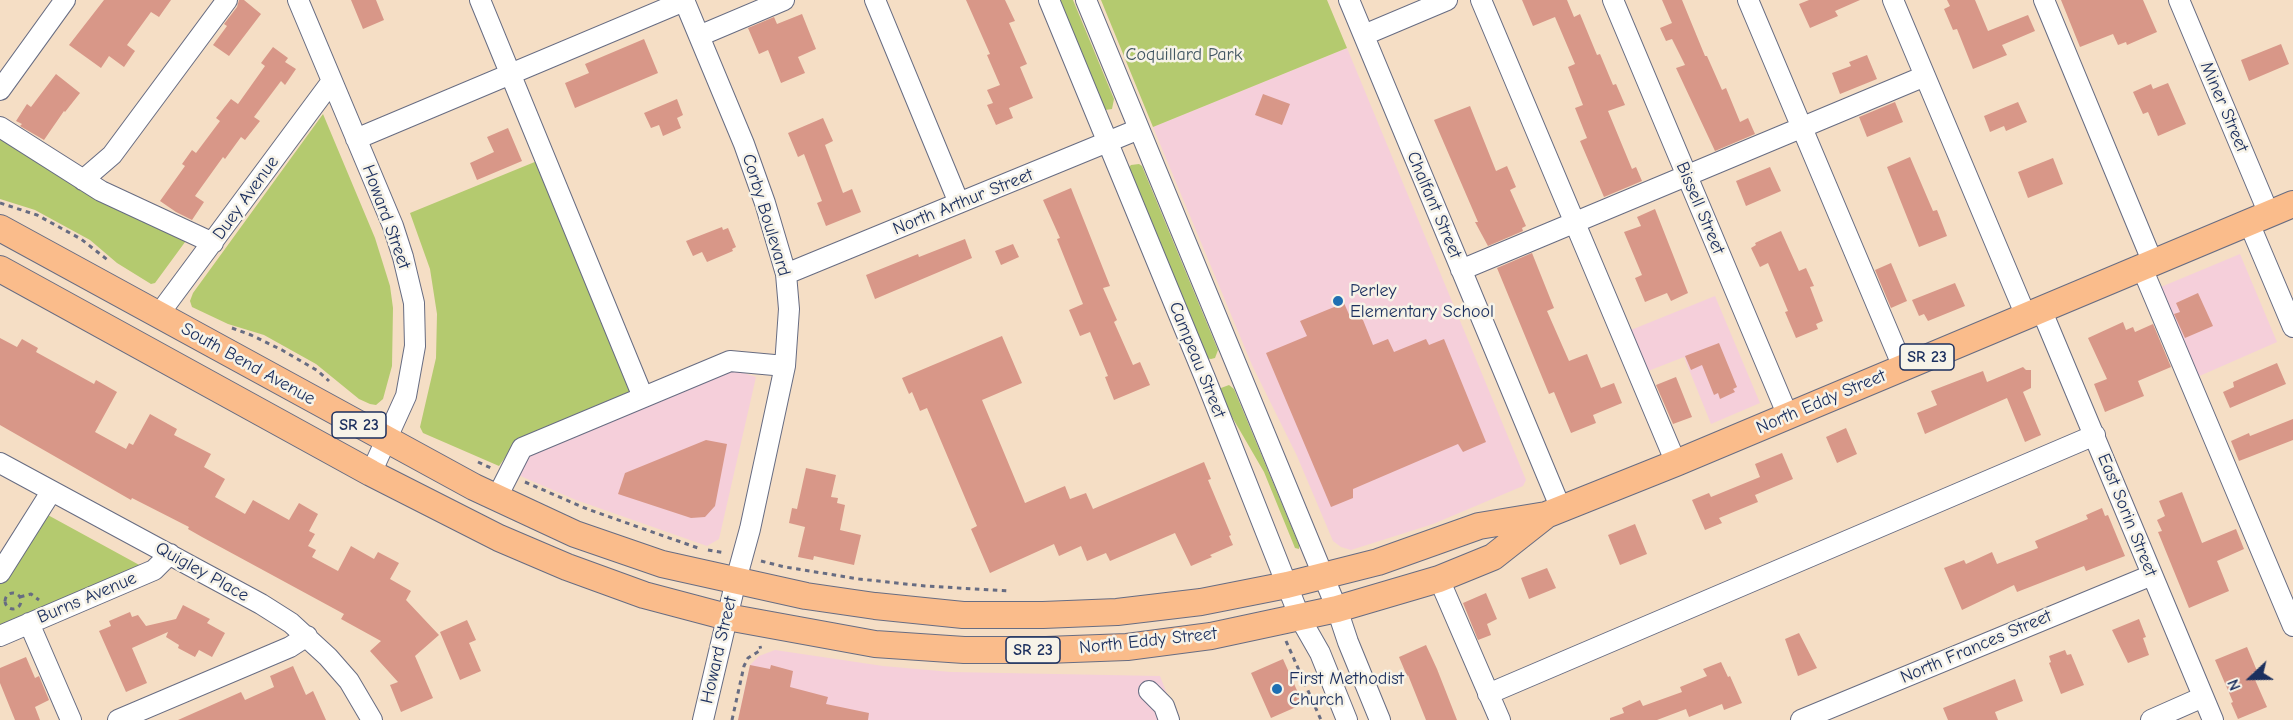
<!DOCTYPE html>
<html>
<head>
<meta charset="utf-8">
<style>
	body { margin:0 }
	#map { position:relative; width:2293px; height:720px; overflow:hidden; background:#f5dec5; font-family:"Comic Neue",sans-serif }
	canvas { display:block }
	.north { position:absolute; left:2221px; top:648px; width:60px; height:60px; -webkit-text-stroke:4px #f7f3e8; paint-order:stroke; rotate:248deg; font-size:16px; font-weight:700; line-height:24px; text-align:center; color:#1b2f5e }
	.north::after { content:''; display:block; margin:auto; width:21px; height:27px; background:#1b2f5e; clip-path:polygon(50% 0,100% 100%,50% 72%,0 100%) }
</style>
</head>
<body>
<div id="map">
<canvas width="2293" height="720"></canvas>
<div class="north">N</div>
</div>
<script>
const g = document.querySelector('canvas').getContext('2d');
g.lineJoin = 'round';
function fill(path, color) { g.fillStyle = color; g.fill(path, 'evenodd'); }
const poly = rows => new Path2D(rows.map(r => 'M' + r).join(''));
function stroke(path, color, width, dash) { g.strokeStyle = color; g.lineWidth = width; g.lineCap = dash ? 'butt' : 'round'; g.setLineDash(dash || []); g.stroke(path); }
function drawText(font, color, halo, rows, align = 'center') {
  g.font = font + ' "Comic Neue",sans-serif'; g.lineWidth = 5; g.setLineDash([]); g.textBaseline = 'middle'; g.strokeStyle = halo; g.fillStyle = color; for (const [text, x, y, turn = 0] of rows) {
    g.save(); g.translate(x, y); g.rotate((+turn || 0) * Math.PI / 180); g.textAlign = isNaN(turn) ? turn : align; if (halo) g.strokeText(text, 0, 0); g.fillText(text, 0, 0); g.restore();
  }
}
const built = poly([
	[1347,48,1526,480,1523,486,1433,524,1351,550,1341,547,1333,541,1297,456,1252,365,1153,127],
	[2240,254,2277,342,2195,378,2156,289],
	[1715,296,1760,403,1711,424,1684,357,1643,373,1626,332],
	[735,370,756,377,719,539,707,546,576,500,518,475,529,454],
	[775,650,883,666,951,672,1160,676,1177,720,738,720,750,665,759,656]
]);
const green = poly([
	[1056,0,1073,0,1114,99,1112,109,1105,110],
	[1101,0,1327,0,1347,48,1153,127],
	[323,114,375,238,390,286,393,308,392,366,383,399,376,405,370,404,359,399,316,364,264,335,228,324,192,307,190,301,193,293],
	[0,135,188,238,155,283,151,284,117,263,90,240,35,210,0,199],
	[542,159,635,395,512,448,499,466,423,433,420,427,436,358,437,314,430,269,410,213],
	[1139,164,1142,166,1218,350,1215,358,1211,359,1205,358,1128,168,1131,165],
	[1229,385,1234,389,1299,545,1299,549,1295,548,1264,472,1221,398,1219,393,1221,388],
	[46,514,143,567,0,627,0,583]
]);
const building = poly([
	[104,0,171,0,159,17,151,12,127,45,135,51,124,67,109,56,101,68,69,45],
	[239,0,244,0,261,14,229,56,213,45,227,26,224,24,237,7],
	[351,0,376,0,384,20,363,29],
	[966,0,1005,0,1015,21,1009,23,1027,64,1020,67,1033,98,1009,108,1013,118,996,125,987,105,993,103,987,90,1000,85,987,55,990,54],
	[1522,0,1567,0,1574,17,1580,14,1597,55,1600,54,1613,85,1616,84,1625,105,1608,111,1632,169,1636,167,1642,181,1604,197,1580,141,1587,138,1575,108,1583,105,1568,67,1575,64,1555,17,1533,26],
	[1662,0,1682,0,1705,56,1707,56,1722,90,1726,88,1740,122,1748,118,1755,134,1715,151,1676,68,1685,65,1672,39,1666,41,1660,28,1672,23],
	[1809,0,1860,0,1835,11,1838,16,1810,28,1799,4],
	[1947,0,1975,0,1988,31,2028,15,2035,31,2002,45,2007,55,1973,69,1957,29,1953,30,1944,9,1950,6],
	[2061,0,2143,0,2157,32,2127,45,2126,42,2118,45,2113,34,2080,47],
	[802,14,816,49,798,57,805,73,781,83,768,50,759,54,748,28,774,17,777,24],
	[644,39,658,73,575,108,565,83,589,73,585,64],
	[2281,44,2289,64,2249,81,2241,60],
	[273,47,288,58,285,62,296,69,285,85,281,81,254,117,260,121,245,140,241,137,225,159,223,157,195,196,204,202,192,220,176,212,160,201,185,166,182,164,192,150,196,153,220,121,216,118,231,99,238,104,265,66,261,63],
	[1867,55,1877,79,1840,94,1832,73,1851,66,1849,62],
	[56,74,80,93,65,112,64,111,44,140,20,126,22,124,16,121,27,104,31,107],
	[2168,83,2186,124,2158,136,2148,112,2143,114,2133,92,2151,84,2153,89],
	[1263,94,1290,104,1282,125,1255,115],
	[677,99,683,115,677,118,681,128,663,136,659,125,651,128,644,113],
	[1895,102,1903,122,1867,137,1859,117],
	[2018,102,2027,122,2006,131,2004,126,1990,132,1984,116],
	[1470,106,1496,171,1507,166,1516,187,1510,190,1526,226,1522,228,1523,231,1488,246,1475,222,1478,222,1434,120],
	[823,118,833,141,825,145,843,193,852,189,861,212,826,226,817,203,822,201,804,154,798,157,788,133],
	[508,128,522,161,477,180,470,163,494,152,487,137],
	[1910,157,1933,211,1937,210,1947,236,1919,247,1887,167],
	[2053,158,2063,184,2028,198,2018,172],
	[1770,167,1781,191,1746,206,1736,181],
	[1071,188,1110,286,1103,288,1117,320,1114,322,1133,365,1140,362,1150,385,1114,400,1105,377,1108,376,1090,332,1080,336,1069,310,1083,304,1057,239,1060,238,1043,200],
	[1655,209,1688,293,1671,301,1667,293,1645,302,1635,278,1642,275,1624,232,1641,226,1637,217],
	[722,227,723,230,728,228,736,247,732,249,733,251,707,262,702,252,693,256,686,241],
	[1781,231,1799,271,1806,268,1814,286,1810,287,1823,321,1816,324,1818,329,1796,338,1785,312,1788,311,1768,263,1760,267,1751,248,1756,245,1755,243],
	[965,239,972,258,875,299,866,275,918,254,919,257],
	[1013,244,1019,257,1001,265,995,251],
	[1532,253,1554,308,1547,311,1569,361,1587,354,1601,388,1614,383,1622,403,1593,415,1596,423,1571,433,1554,392,1549,394,1497,268],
	[1891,263,1907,301,1891,308,1875,270],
	[1955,283,1965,306,1928,321,1924,314,1919,316,1912,300],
	[2198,293,2213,326,2185,338,2174,314,2180,312,2176,303],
	[1344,303,1351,319,1361,315,1373,345,1388,339,1394,352,1426,339,1429,345,1444,339,1486,442,1463,452,1458,444,1353,489,1353,498,1331,507,1266,353,1307,336,1300,321],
	[2123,322,2126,330,2133,327,2135,332,2153,324,2171,367,2138,381,2144,396,2105,412,2094,384,2107,379,2088,338],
	[1002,336,1022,383,982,400,1025,503,1065,486,1070,499,1086,493,1093,509,1204,462,1211,479,1208,480,1231,535,1229,536,1233,545,1210,555,1212,557,1191,566,1175,533,1110,561,1106,553,1087,561,1081,546,1059,556,1054,544,990,573,971,529,977,526,927,408,920,411,912,392,909,394,902,378],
	[0,338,17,347,22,339,38,348,36,352,94,384,96,380,117,392,95,432,126,449,129,443,133,445,150,414,177,429,174,435,211,454,204,467,225,479,215,497,245,514,253,500,289,520,299,503,318,514,309,531,315,534,308,546,316,550,312,557,338,571,351,546,374,559,378,552,399,563,390,579,411,591,406,600,439,635,415,656,433,698,401,712,390,685,398,682,370,651,381,641,341,619,344,614,202,537,188,529,189,527,132,498,131,500,0,425],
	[1719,343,1737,387,1733,389,1735,392,1720,399,1718,393,1714,395,1702,365,1691,370,1685,356],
	[2277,363,2286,384,2230,408,2223,392,2234,387,2233,382],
	[2023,367,2026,370,2031,370,2031,388,2023,392,2041,435,2025,442,2007,398,1925,434,1917,413,1937,405,1931,391,1983,371,1987,382],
	[1676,377,1692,417,1673,424,1656,385],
	[2293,419,2293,440,2239,461,2231,441,2249,433,2250,436],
	[1846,428,1857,454,1837,463,1826,437],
	[706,440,727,444,715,506,705,517,691,518,618,494,625,473],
	[1782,453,1793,479,1755,495,1758,502,1719,518,1722,523,1705,530,1692,500,1709,493,1711,497,1760,477,1755,464],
	[806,468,836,475,831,497,838,498,837,503,845,505,840,530,861,535,854,565,814,556,813,560,798,557,805,527,789,523,792,508,797,509],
	[2182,492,2202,543,2236,529,2244,549,2217,561,2229,591,2189,608,2158,532,2162,531,2157,520,2165,516,2159,501],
	[2102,508,2105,516,2108,515,2125,556,2086,571,2084,566,2017,592,2014,585,1962,610,1944,568,1964,560,1966,564,1992,552,1997,564,2038,548,2035,541,2088,519,2086,515],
	[1635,524,1647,554,1620,565,1608,535],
	[1547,568,1556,588,1529,599,1521,578],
	[1486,593,1497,619,1487,624,1491,635,1478,640,1463,603],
	[183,605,210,619,207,623,225,633,212,657,199,650,195,657,178,648,179,645,166,637,168,632,132,648,147,683,126,692,99,631,111,626,109,621,130,612,132,617,138,615,146,626,176,619],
	[2139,619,2146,637,2143,638,2149,655,2128,663,2112,630],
	[467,620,476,640,469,643,481,671,460,680,440,632],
	[1799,633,1817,668,1798,676,1785,639],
	[1426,645,1437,669,1457,720,1426,720,1408,675,1407,676,1399,657],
	[2247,647,2257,671,2252,673,2267,707,2238,719,2231,703,2233,702,2215,660],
	[2065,650,2067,655,2071,654,2084,685,2061,694,2049,663,2051,662,2049,656],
	[26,657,35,678,39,676,49,700,35,707,40,720,15,720,0,683,0,668],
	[1283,659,1303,704,1271,718,1251,673],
	[1721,662,1728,677,1730,676,1742,703,1724,710,1722,704,1689,717,1686,709,1657,720,1610,720,1610,718,1624,713,1622,708,1640,700,1643,706,1682,692,1680,687,1707,676,1703,669],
	[750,665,770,669,771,665,793,671,790,687,828,697,826,704,869,713,868,720,738,720],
	[293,666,306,695,313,691,326,720,178,720,241,692,245,700,274,687,270,676],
	[2015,679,2023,701,1995,712,1998,720,1948,720,1943,708]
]);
const path = poly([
	[0,203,37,215,81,239,109,261],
	[232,328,251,335,282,350,318,371,329,381],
	[478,462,491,468],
	[525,482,587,509,698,548],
	[708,550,725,553],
	[761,561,785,567,859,579,925,586,1010,591],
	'5 601a8 8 0 1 1 16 0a8 8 0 1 1-16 0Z',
	[20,597,31,594,39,600],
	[1286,641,1321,720],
	[732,720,744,666,748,658,761,650,760,646]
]);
const minor = poly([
	[298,0,393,226,403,257,414,303,415,346,406,396,371,473],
	[480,0,643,397],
	[684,0,744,144,765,203,786,274,789,309,785,366,750,529,736,580,703,720],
	[875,0,959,203],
	[1049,0,1205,378,1300,618,1320,653,1347,720],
	[1086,0,1337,609,1348,642,1380,720],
	[1349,0,1561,509],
	[1481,0,1676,463],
	[1613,0,1788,416],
	[1748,0,1903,367],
	[1893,0,2026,316],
	[2044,0,2153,263],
	[2179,0,2269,214],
	[1364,35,1447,0],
	[699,36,784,0],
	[0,90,65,0],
	[0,127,101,191,213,243],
	[356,139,684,1],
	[83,180,112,155,227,0],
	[2249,223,2293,327],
	[2142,268,2293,626],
	[1461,270,1925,76],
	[786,274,1139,129],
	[2041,309,2213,720],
	[159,314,332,81],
	[0,463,261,604,291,623,328,657,349,681,372,720],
	[496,499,522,448,730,361,785,366],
	[0,573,51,492],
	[1439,579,1500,720],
	[29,623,71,720],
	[0,636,154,570,170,554],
	[1149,691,1164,706,1169,720],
	[1488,694,2095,435],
	[118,720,290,647,307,636],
	[1801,720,2152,575],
	[2151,720,2203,697]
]);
const major = poly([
	[0,228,474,487,575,534,662,564,806,596,875,606,963,615,1043,615,1117,612,1201,602,1287,585,1378,562,1479,526,1546,515,1676,463,2293,204],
	[0,269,371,473,499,538,567,567,644,595,727,617,875,644,964,650,1046,650,1127,647,1211,636,1337,609,1439,579,1493,557,1545,516]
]);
const markers = [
	[1338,301,6,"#1f6fb2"],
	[1277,689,6,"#1f6fb2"]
];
const shields = [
	[1927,357,54],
	[359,425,54],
	[1033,650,54]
];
const shieldNames = [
	["SR 23",1927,357],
	["SR 23",359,425],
	["SR 23",1033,650]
];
const parkNames = [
	["Coquillard Park",1184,55]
];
const streetNames = [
	["Miner Street",2224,107,67],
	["Duey Avenue",246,198,-54],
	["North Arthur Street",963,202,-22],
	["Chalfant Street",1434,205,67],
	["Bissell Street",1700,208,67],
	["Corby Boulevard",766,215,73],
	["Howard Street",386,217,70],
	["Campeau Street",1197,360,68],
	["South Bend Avenue",248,364,29],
	["North Eddy Street",1821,402,-23],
	["East Sorin Street",2127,515,68],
	["Quigley Place",202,572,29],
	["Burns Avenue",87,598,-23],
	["North Eddy Street",1148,641,-6],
	["North Frances Street",1976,647,-23],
	["Howard Street",719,650,-77]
];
const poiNames = [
	["Perley",1350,291],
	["Elementary School",1350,312],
	["First Methodist",1289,679],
	["Church",1289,700]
];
fill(built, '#f5cfda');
fill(green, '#b4ca6f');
fill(building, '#d89788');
stroke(minor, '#676c82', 22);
stroke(major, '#676c82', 28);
stroke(path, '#676c82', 3, [4.5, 4.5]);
stroke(minor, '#fff', 20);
stroke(major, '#fabc8b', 26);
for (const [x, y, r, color] of markers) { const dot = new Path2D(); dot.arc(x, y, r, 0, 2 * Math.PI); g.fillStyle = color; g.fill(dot); stroke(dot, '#f7f3e8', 2); }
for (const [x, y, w] of shields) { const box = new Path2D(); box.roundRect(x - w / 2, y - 13, w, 26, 4.5); g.fillStyle = '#f7f3e8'; g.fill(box); stroke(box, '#1b2f5e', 1.5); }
drawText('bold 16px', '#1b2f5e', null, shieldNames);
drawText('18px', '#415662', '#f7f3e8', parkNames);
drawText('18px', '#1b2f5e', '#f7f3e8', streetNames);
drawText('18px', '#1b2f5e', '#f7f3e8', poiNames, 'left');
</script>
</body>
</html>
